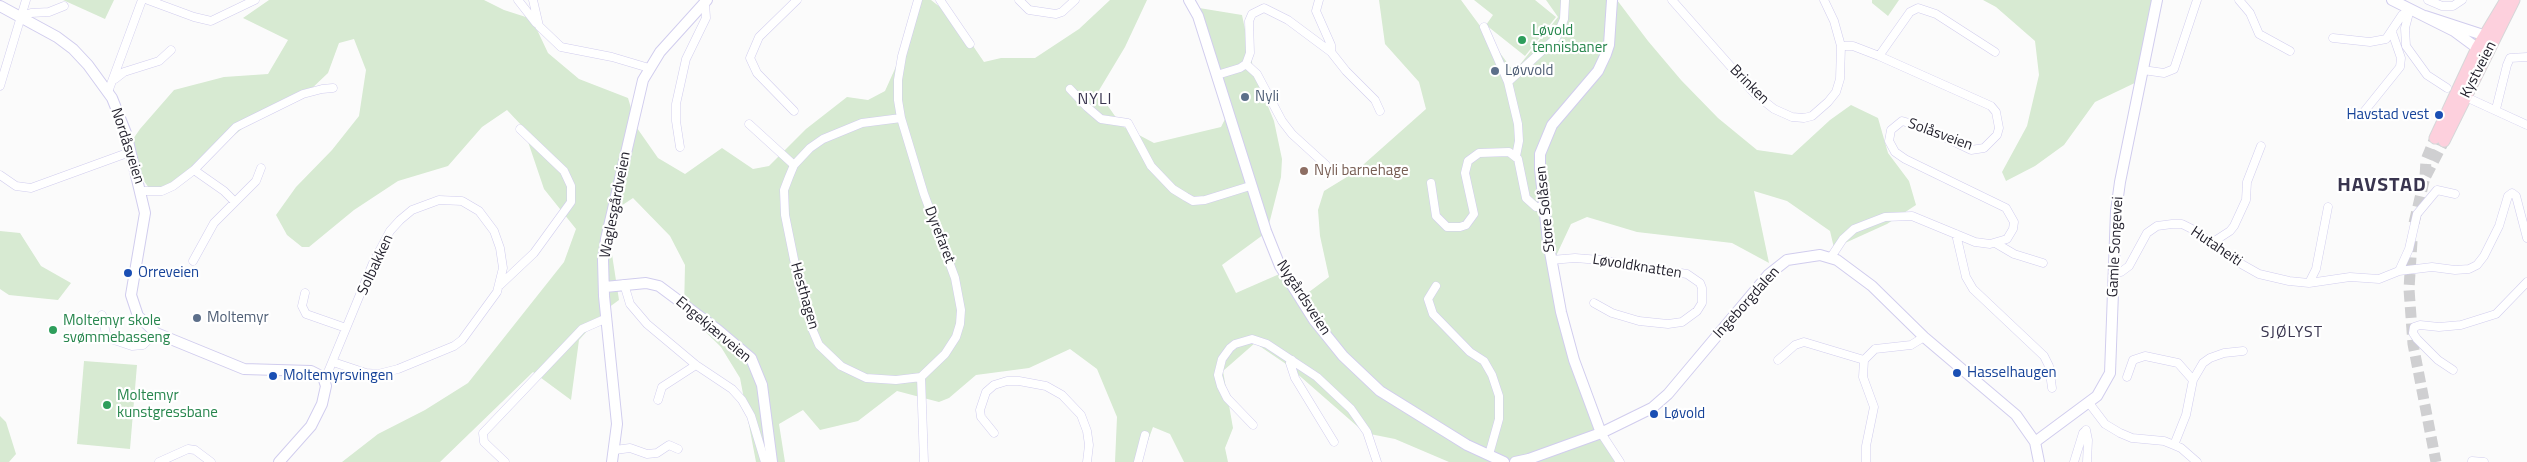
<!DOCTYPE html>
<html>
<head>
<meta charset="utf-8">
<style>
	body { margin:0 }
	canvas { display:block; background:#fbfbfb }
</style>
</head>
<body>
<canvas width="2527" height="462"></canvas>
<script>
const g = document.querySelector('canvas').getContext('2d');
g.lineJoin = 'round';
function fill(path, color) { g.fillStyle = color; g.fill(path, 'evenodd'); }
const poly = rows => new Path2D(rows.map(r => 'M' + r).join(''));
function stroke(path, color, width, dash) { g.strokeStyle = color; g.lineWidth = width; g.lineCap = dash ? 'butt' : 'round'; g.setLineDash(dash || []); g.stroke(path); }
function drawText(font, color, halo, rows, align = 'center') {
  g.font = font + ' "Titillium Web",sans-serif'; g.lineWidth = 4.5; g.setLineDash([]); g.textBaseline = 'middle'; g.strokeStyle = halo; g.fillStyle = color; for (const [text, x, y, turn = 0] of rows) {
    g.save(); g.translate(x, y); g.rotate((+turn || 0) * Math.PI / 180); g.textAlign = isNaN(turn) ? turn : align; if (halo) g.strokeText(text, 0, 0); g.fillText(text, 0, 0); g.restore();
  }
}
const green = poly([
	[63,0,114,0,105,19],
	[269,0,484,0,504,10,532,19,548,53,579,79,628,98,637,128,658,158,685,174,722,148,753,169,769,166,806,129,847,97,868,100,885,91,907,42,919,0,931,0,954,18,984,62,1001,58,1035,58,1079,29,1110,0,1147,0,1125,47,1098,92,1122,126,1154,143,1221,127,1227,115,1193,7,1242,15,1254,72,1274,121,1282,159,1281,177,1267,232,1222,265,1236,293,1284,272,1305,295,1329,277,1320,236,1318,210,1324,191,1355,172,1426,109,1419,82,1385,44,1379,0,1461,0,1514,72,1558,17,1546,0,1617,0,1648,41,1681,80,1718,118,1757,150,1792,155,1830,120,1851,105,1878,118,1888,153,1909,181,1916,205,1887,224,1834,248,1830,231,1787,201,1754,191,1769,263,1732,243,1637,232,1587,217,1571,224,1549,271,1595,422,1622,462,1449,462,1395,439,1365,433,1286,364,1255,343,1223,371,1233,428,1225,448,1228,462,1184,462,1170,434,1153,427,1140,462,1115,462,1117,417,1097,369,1070,349,1029,368,976,375,949,398,939,402,897,391,858,421,820,430,803,410,779,424,785,462,756,462,740,378,721,347,684,311,685,265,670,236,633,198,618,208,611,248,619,300,608,308,579,340,571,400,533,372,440,462,342,462,378,434,425,410,468,383,564,262,576,229,544,189,523,127,507,110,482,127,448,166,398,181,354,210,309,247,302,247,287,235,276,215,296,187,332,150,359,116,366,70,354,39,339,43,328,73,308,92,260,114,221,146,184,183,151,191,124,152,140,129,174,90,224,77,268,74,288,40,243,18],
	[1474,0,1535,0,1556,17,1525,56,1486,25,1493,15],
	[1872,0,1899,0,1888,16,1872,3],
	[1983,0,2162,0,2157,29,2141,80,2095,102,2064,145,2035,166,2006,181,2002,172,2027,126,2039,75,2035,41,1996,7],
	[0,231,20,233,41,266,71,283,58,300,9,295,0,289],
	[84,361,137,365,130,449,77,444],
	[0,416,6,422,16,454,9,462,0,462]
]);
const primaryTunnel = poly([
	[2426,176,2444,141],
	[2414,223,2425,177,2426,160,2435,138],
	[2412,241,2409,289,2413,344,2436,462]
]);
const street = poly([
	[148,0,194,17,211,21,255,0],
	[518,0,536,23],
	[533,0,539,26,561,47,612,57,649,68],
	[918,0,902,56,898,80,898,100,901,118,924,194,955,278,961,310,960,324,956,337,945,354,921,377,924,462],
	[940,0,970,44],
	[1019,0,1029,10,1056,14,1062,12,1075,0],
	[1319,0,1316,11,1331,45,1331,52],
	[1672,0,1755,94,1774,109,1792,117,1804,118,1812,116,1828,102,1836,92,1840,79,1841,46,1834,21,1824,0],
	[2239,0,2250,13,2259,34,2290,51],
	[2428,0,2442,6,2453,6,2462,0],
	[2410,9,2405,28,2406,46,2427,75,2447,88],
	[21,16,31,13,49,12,64,6],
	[1484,27,1508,82],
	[2333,38,2370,42,2386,39,2402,15,2410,9],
	[1879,56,1910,12,1918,8,1936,14,1995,52],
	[1246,64,1257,74,1282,121,1292,134,1326,165],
	[2143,70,2164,73,2174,69,2197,0],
	[1217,75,1240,68,1246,64,1250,53,1249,21,1252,14,1264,8,1288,20,1331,52,1346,71,1375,100,1380,111],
	[115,79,124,72,159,61,171,50],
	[0,86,26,0],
	[1070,89,1087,107,1101,119,1128,123,1151,166,1173,189,1186,197,1193,201,1205,200,1250,186],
	[108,92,142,0],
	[2468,98,2527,125],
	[2496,109,2507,65,2510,58,2527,57],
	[794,111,757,73,750,58,759,37,797,0],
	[2363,113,2400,67,2401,58,2392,32],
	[901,118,862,123,823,139,810,148,794,165,789,177,784,190,785,215,799,284,813,331,819,345,841,366,866,378,896,380,921,377],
	[749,124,794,165],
	[680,147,676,121,676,104,686,59,706,18,705,2],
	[1516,156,1519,141,1518,124,1508,82,1556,38,1564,19,1565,0],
	[194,170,224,191,235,202],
	[0,175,16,186,31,188,130,152],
	[1431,183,1436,216,1447,227,1460,227,1466,225,1474,214,1465,173,1468,161,1479,153,1509,152,1518,159,1526,198,1536,207,1543,207],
	[142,191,162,191,173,186,194,170,236,127,303,94,322,89,333,88],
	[1956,234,1966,277,1973,289,2044,356,2049,366,2052,388],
	[1997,244,2014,254,2043,263],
	[2210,244,2230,231,2234,226,2246,200,2247,182,2261,146],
	[1831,257,1843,239,1854,229,1885,217,1912,216,1975,242,1990,244,2007,239,2013,229,2014,222,2006,208,1905,159,1895,152,1889,141,1891,130,1902,121,1923,127,1971,150,1984,148,1997,135,1999,128,1996,112,1991,106,1879,56,1853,46,1841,46],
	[1551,260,1575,258,1600,260,1687,274,1700,283,1702,288,1702,303,1697,311,1682,322,1668,324,1639,321,1612,313,1594,303],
	[193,261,214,223,256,181,261,168],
	[2399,271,2409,249,2417,214,2437,190,2455,194],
	[2115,272,2121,272,2129,266,2147,233,2157,226,2172,224,2182,224,2194,230,2236,261,2259,274,2289,281,2309,283,2350,277,2379,279,2399,271,2432,267,2455,270,2469,269,2477,265,2484,256,2499,226,2508,196,2512,193,2516,196,2527,238],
	[2309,283,2316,269,2328,207],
	[624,284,630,304,647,324,696,365,732,389,742,400,751,416,765,462],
	[500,285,534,253,571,202,571,186,564,171,520,129],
	[1436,286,1428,299,1433,314,1470,352,1484,361,1492,375,1499,396,1499,419,1490,451,1486,454],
	[305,293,302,306,306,314,346,328],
	[102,315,106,334,111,339,132,346,143,345,156,333],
	[1292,360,1290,363,1295,378,1334,442],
	[1778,360,1795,345,1804,342,1864,360],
	[2453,370,2438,360,2417,339,2413,333,2414,327,2420,325,2439,327,2461,325,2496,314,2527,282],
	[323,377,328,372,373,263,390,231,400,220,412,210,439,200,462,201,479,211,494,231,500,248,503,268,497,292,462,340,454,346,398,369,378,374,366,373,333,362],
	[2193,380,2203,363,2210,358,2224,353,2243,351],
	[658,400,662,387,696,365],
	[2089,403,2105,424,2120,433,2132,438,2164,441,2174,445,2186,415,2193,380,2178,363,2145,356,2133,360,2127,377],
	[1253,425,1227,398,1221,386,1218,375,1222,359,1230,348,1235,344,1252,339,1267,344,1317,377,1351,409,1367,432,1377,462],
	[2086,430,2088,440,2087,462],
	[994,433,981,417,980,410,986,392,994,385,1007,381,1019,381,1046,386,1062,395,1081,415,1087,431,1089,445,1087,462],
	[1601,433,1620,462],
	[2174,445,2181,448,2197,462],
	[615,450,630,448,647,454,657,453,669,445,678,449],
	[2472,461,2484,462],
	[159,462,188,449,195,450,211,462],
	[505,462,484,442,483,433,582,329,607,318],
	[1138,462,1145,435],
	[1866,462,1866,446,1874,407,1863,377,1864,360,1875,349,1911,345,1924,337],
	[2074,462,2083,433,2086,430]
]);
const secondary = poly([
	[1189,0,1198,16,1266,231,1280,266,1314,320,1343,356,1380,391,1467,445,1504,462],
	[2392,0,2454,31,2477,48,2490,47,2480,34,2425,16],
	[0,6,57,37,73,49,88,65,112,98,126,133,145,213,131,295,138,316,156,333,244,369,311,371,323,377,326,386,322,404,311,426,279,462],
	[605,287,646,283,659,286,718,330,751,358,762,385,772,462],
	[1601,433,1574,360,1561,312,1548,241,1540,169,1540,154,1552,125,1598,71,1606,54,1609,45,1612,0],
	[2035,442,2097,396,2110,373,2116,211,2120,182,2157,0],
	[612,462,617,424,604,296,603,260,606,239,643,80,660,52,707,0],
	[1515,462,1529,459,1601,433,1652,408,1668,394,1768,275,1787,260,1820,255,1837,260,1872,286,1924,337,2016,415,2035,442,2039,462]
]);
const primary = poly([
	[2435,138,2477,48,2506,0],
	[2444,141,2514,0]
]);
const markers = [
	[1522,40,5,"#2e9e5b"],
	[1495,71,5,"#5c6f8a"],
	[1245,97,5,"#5c6f8a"],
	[2439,115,5,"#1a4fb4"],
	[1304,171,5,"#8d6e63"],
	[128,273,5,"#1a4fb4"],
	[197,318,5,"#5c6f8a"],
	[53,330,5,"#2e9e5b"],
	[1957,373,5,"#1a4fb4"],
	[273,376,5,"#1a4fb4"],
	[107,405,5,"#2e9e5b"],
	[1654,414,5,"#1a4fb4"]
];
const leisureNames = [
	["Løvold",1532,31],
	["tennisbaner",1532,48],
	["Moltemyr skole",63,321],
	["svømmebasseng",63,338],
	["Moltemyr",117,396],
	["kunstgressbane",117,413]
];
const streetNames = [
	["Kystveien",2479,70,-63],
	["Brinken",1749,85,45],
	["Solåsveien",1940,135,20],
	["Nordåsveien",127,146,72],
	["Waglesgårdveien",616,205,-79],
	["Store Solåsen",1546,209,-96],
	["Dyrefaret",939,235,69],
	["Gamle Songevei",2116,247,-87],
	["Hutaheiti",2216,247,34],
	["Solbakken",376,265,-65],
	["Løvoldknatten",1637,267,9],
	["Hesthagen",804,296,74],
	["Nygårdsveien",1303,298,57],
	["Ingeborgdalen",1747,303,-48],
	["Engekjærveien",713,330,40]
];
const serviceNames = [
	["Løvvold",1505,71],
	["Nyli",1255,97],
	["Moltemyr",207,318]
];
const transitNames = [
	["Havstad vest",2429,115,"right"],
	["Orreveien",138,273],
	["Hasselhaugen",1967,373],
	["Moltemyrsvingen",283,376],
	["Løvold",1664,414]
];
const educationNames = [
	["Nyli barnehage",1314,171]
];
const neighbourhoodNames = [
	["NYLI",1095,100],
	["SJØLYST",2292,333]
];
const districtNames = [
	["HAVSTAD",2382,186]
];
fill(green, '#d7ead2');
stroke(primaryTunnel, '#cfcfd1', 11, [11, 5.5]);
stroke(street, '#d1cdee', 9);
stroke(secondary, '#d1cdee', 12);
stroke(primary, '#d7d7d9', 13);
stroke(street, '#fff', 8);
stroke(secondary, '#fff', 10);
stroke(primary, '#fdd0dd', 11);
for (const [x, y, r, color] of markers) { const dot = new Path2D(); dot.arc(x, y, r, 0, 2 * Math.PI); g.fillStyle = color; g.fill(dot); stroke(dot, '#fff', 2); }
drawText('15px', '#27864d', '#fff', leisureNames, 'left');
drawText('15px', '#211f2b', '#fff', streetNames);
drawText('15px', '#4e5e75', '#fff', serviceNames, 'left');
drawText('15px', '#164399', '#fff', transitNames, 'left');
drawText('15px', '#785e54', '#fff', educationNames, 'left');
g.letterSpacing = '1px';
drawText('16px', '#39354f', '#fff', neighbourhoodNames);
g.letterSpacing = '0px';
g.letterSpacing = '1px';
drawText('bold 20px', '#39354f', '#fff', districtNames);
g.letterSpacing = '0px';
</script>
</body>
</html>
